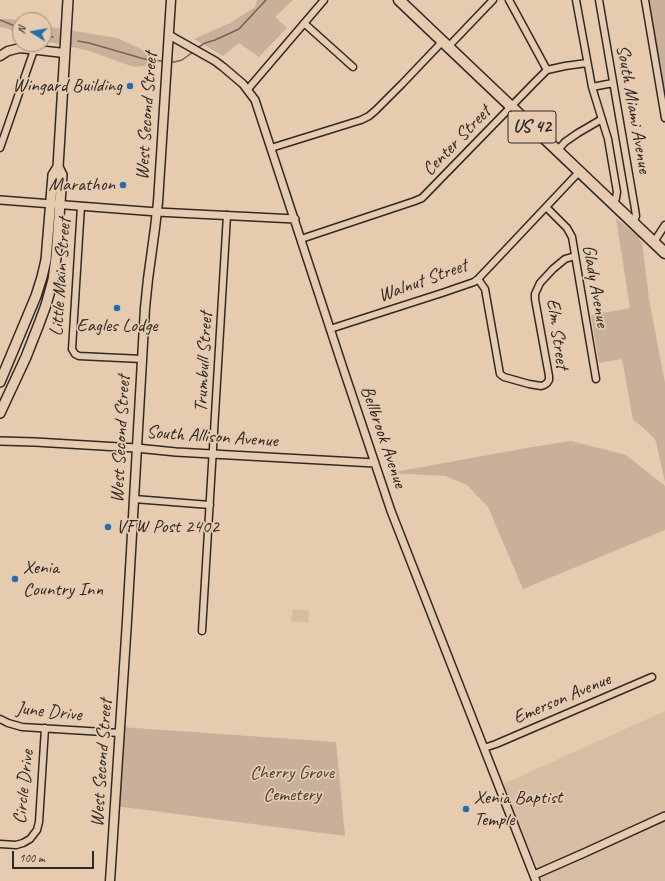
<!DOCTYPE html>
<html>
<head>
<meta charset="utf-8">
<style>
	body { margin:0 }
	#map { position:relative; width:665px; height:881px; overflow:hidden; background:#e7cbae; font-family:Caveat,sans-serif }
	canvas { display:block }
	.north { position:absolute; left:12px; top:12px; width:40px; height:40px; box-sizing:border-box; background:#e7cbae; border:1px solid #9c8b7a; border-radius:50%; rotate:281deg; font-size:11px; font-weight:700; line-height:16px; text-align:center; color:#2b2b2b }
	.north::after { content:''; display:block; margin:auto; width:14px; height:18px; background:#1f6fb2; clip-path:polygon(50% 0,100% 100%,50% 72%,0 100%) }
	.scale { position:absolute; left:12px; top:851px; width:82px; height:18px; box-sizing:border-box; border:2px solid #2b2b2b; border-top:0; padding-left:5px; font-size:12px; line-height:14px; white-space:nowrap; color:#2b2b2b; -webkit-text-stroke:3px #e7cbae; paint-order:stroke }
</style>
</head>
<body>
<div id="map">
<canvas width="665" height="881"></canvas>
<div class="north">N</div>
<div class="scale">100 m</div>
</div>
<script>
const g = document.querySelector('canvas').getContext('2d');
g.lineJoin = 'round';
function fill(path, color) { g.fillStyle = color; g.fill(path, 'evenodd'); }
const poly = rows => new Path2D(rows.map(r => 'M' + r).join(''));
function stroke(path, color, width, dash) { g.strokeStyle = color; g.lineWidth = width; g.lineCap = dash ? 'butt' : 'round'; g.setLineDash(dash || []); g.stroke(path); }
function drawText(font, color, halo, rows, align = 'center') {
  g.font = font + ' Caveat,sans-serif'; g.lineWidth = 3.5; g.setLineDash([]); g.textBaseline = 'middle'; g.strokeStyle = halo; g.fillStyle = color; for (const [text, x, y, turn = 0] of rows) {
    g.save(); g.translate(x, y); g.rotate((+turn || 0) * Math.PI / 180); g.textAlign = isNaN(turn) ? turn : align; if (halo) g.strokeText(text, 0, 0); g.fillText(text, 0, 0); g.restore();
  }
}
const built = poly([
	[293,609,309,611,308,623,291,621],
	[665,711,665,881,542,881,503,784]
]);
const green = poly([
	[257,0,293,0,275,17,287,28,259,57,239,43,223,56,194,39,230,23,255,7],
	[649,0,665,0,665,101],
	[0,19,11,19,20,21,20,34,6,28,0,27],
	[44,26,117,38,156,56,155,65,134,67,86,50,44,41],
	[616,218,639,237,639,240,642,242,649,299,665,383,665,482,656,442,654,438,640,425,633,420,622,359,599,363,591,315,630,308],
	[571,441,626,455,665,486,665,530,523,589,488,507,467,485,445,476,389,473,532,447],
	[120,727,336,742,345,836,115,806]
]);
const stream = poly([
	[0,20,20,28],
	[44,36,53,37],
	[78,41,89,43,148,60,163,61],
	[197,48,205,43,215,40,239,29,266,0],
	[169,61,174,62,182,60,193,52]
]);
const minor = poly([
	[509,0,547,70],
	[576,0,592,87,608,139,617,192,616,198,614,204],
	[599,0,635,209,636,216,633,223],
	[645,0,665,118],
	[304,23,353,67],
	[448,47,493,0],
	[592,87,613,83],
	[248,89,324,0],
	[0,148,34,50],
	[271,148,361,120,369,116,376,110,402,84,442,42],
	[557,151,565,142,578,133,602,119],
	[81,206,72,349,75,354,79,356,142,359],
	[546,207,567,228,572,237,596,379],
	[301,239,415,201,422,198,534,83,547,70,565,66,587,63],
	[654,242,665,225],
	[478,279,485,289,500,374,504,377,529,384,541,386,544,385,547,383,549,380,549,376,535,299,535,294,540,283,553,269,565,259,575,256],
	[330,329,442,293,474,282,478,279,579,172],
	[134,499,210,505],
	[202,631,227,215],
	[0,719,8,723,22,727,120,733],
	[484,748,496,744,652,677],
	[0,844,16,845,23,843,30,839,37,830,39,822,45,728]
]);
const tertiary = poly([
	[169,35,215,61,223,67,243,84,255,100,344,371,391,511,536,881],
	[0,200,157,212,295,219],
	[0,441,35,442,136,448,176,452,375,463],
	[534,875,584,853,665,816]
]);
const secondary = poly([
	[0,56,8,51,20,48,64,53],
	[110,881,127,621,145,308,148,279,155,228,158,202,171,0]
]);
const primary = poly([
	[0,382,36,296,42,277,46,260,53,175,58,167,68,0],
	[0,413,26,357,39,324,46,305,53,280,56,258,62,175,58,167]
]);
const trunk = poly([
	[399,0,665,253]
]);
const markers = [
	[130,86,4,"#1f6fb2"],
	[123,185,4,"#1f6fb2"],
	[117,308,4,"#1f6fb2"],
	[108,527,4,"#1f6fb2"],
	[15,579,4,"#1f6fb2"],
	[466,809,4,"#1f6fb2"]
];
const shields = [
	[532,127,48]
];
const shieldNames = [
	["US 42",532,127]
];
const poiNames = [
	["Wingard Building",122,86,"right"],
	["Marathon",115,185,"right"],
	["Eagles Lodge",117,326,"center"],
	["VFW Post 2402",116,527],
	["Xenia",23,568],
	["Country Inn",23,590],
	["Xenia Baptist",474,798],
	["Temple",474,820]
];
const streetNames = [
	["South Miami Avenue",633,109,80],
	["West Second Street",147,116,-86],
	["Center Street",457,141,-46],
	["Little Main Street",61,277,-86],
	["Walnut Street",423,281,-20],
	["Glady Avenue",595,286,80],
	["Elm Street",557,334,82],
	["Trumbull Street",204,362,-87],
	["South Allison Avenue",212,437,4],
	["Bellbrook Avenue",383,437,71],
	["West Second Street",121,439,-87],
	["Emerson Avenue",562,699,-23],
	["June Drive",49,712,6],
	["West Second Street",102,763,-86],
	["Circle Drive",24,787,-84]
];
const parkNames = [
	["Cherry Grove",292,773],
	["Cemetery",292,795]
];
fill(built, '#d7bea3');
fill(green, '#c8b099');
stroke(stream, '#6f655a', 1.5);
stroke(minor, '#2b2b2b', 9);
stroke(tertiary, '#2b2b2b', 10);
stroke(secondary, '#2b2b2b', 11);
stroke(primary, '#2b2b2b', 12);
stroke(trunk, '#2b2b2b', 13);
stroke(minor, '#e7cbae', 6);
stroke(tertiary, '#e7cbae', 7);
stroke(secondary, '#e7cbae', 8);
stroke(primary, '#e7cbae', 9);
stroke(trunk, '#e7cbae', 10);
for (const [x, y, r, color] of markers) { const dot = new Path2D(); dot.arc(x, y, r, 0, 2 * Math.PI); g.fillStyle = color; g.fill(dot); stroke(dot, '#e7cbae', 1.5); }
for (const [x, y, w] of shields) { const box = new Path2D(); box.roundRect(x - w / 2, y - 16, w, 32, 3); g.fillStyle = '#e7cbae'; g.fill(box); stroke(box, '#2b2b2b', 1); }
drawText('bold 18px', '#2b2b2b', null, shieldNames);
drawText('19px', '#2b2b2b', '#e7cbae', poiNames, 'left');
drawText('19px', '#2b2b2b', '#e7cbae', streetNames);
drawText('19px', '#433f3c', '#e7cbae', parkNames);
</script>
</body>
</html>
